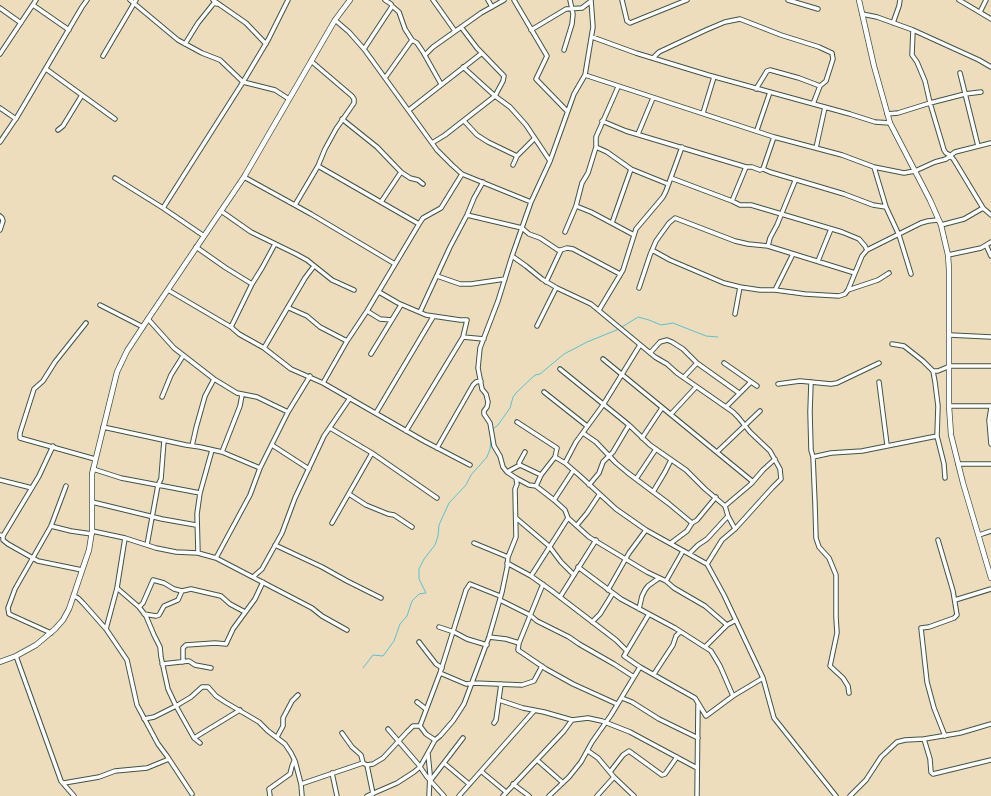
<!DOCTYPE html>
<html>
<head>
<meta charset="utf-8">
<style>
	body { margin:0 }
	canvas { display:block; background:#eeddbc }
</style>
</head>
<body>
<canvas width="991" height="796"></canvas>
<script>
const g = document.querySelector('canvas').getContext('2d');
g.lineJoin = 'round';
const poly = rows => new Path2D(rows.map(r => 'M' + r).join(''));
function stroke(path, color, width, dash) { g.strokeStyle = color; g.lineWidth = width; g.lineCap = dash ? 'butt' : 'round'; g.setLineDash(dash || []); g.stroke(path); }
const stream = poly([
	[622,327,638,317,649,320,661,325,673,323,706,336,718,337],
	[492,430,498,425,510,408,513,397,516,393,535,375,540,374,564,354,587,342,619,329],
	[363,668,373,655,383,656,394,641,400,624,407,616,412,601,419,594,426,593,419,579,419,569,424,559,435,545,438,536,439,525,449,503,466,485,471,475,487,457,490,449,491,439]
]);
const street = poly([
	[130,0,178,40,202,53,220,60,243,82,275,90,289,99],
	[213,0,246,23,266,44],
	[433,0,455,31],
	[488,0,492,7],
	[514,0,547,56,536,79,567,111],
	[622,0,627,21,630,23,687,0],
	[788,0,818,9],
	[959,0,991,19],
	[33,5,69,30],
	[392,6,399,12,405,29,412,40],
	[0,8,21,23],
	[980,12,986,0],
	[862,14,877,17,913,30,979,60,991,67],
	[335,20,349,32,364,49,437,150,452,165,462,174,531,202],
	[893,23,899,6,900,0],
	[531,30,566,9,582,8,591,1],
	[913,30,912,55,917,62,925,81,930,103,944,150,946,153,950,155,954,160,983,208,991,215],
	[592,37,636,53,708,75,850,114,875,122,890,123],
	[185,44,198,23,214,3,217,4],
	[364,49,391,8,392,6,391,4,385,0],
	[564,50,572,24,573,14,570,0],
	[0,54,36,0],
	[425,55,433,47,481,13,504,0],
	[103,56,136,0],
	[653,58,659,52,706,30,725,22,740,19,781,35,819,47,832,53,833,59,826,81,820,86,813,104],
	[463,67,495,96,510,107,526,125,550,161],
	[46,69,115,119],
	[960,73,978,146],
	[585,75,774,137,842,155,874,167,904,173,915,171,935,162,946,159,955,152,991,143],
	[385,78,412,40,417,43,423,52,441,84],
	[756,89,767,71,770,70,799,78,820,86],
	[0,108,16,119],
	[409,110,482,53],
	[703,113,714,77],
	[887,114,898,113,930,103,965,94,981,92],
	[342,119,377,147,401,172,410,178,418,180,423,184],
	[464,121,477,135,488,142,517,156],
	[602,121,626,131,746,167,752,167,760,170,763,169,770,172,844,194,873,205,886,207],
	[58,130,63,126,82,95],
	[757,130,770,92],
	[638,134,653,98],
	[0,142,17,117,82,7,87,0],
	[432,143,445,135,495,96,503,81,504,76,477,48,461,27],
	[596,147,607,152,631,169,668,184],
	[816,148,825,107],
	[513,165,517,156,534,139],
	[318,166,419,224],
	[874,167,886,207,899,235,911,274],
	[763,169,774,137],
	[244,177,311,214,395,264],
	[115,178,163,208,204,236],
	[671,178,732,201,740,205,751,205,842,232,859,239,865,246,867,250],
	[732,201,746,167],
	[381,202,401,172],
	[295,205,318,166,325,149,336,129,354,103,354,99,352,96,311,61],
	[576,206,591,212,634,235],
	[163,208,243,82,268,40,288,0],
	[221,211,251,232,296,254,307,260,332,280,354,290],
	[467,215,522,228,529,234,540,238,558,250,561,250,567,248,573,249,620,274],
	[0,216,2,218,3,221,0,230],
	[612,223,631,169],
	[941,225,964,219,983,208],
	[565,232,576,206,582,183,588,173,596,147,596,137,618,87],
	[986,245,991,256],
	[768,246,770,238,777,225,795,181],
	[196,247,226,268,252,284],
	[652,250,670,260,724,283,740,287,760,290,775,290,805,294,839,296,845,294,848,290,878,280,889,273],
	[948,255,981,248,991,242],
	[512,256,526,266,542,279,557,288,591,304,655,357,667,364,677,373,733,412,738,417,750,432,770,451,780,469,781,479,772,488,735,529,722,540,707,564],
	[818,261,831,229],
	[437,276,460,284,471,284,505,279],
	[546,282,561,250],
	[639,288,650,255,656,241,669,223,675,218,735,241,748,244,768,246,855,273],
	[168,290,231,327,239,334,264,348,291,369,323,383,424,441,470,465],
	[775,290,793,254],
	[848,290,862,256,867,250,921,223,928,221,938,220],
	[379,292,398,303,426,315,460,320,467,320,463,337,406,431],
	[100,305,143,327],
	[289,308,307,316,320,327,347,341],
	[599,310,623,270,636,229,663,197,666,191,682,147],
	[367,311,380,319,392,320],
	[420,312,450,247,467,215,474,198,483,182],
	[735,314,740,287],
	[148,319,174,348,214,379,237,393,257,397,288,412],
	[86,323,55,362,43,381,34,389,20,433,20,438,95,459],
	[537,326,556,288],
	[231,327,252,284,262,268,275,244],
	[950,335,991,337],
	[463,337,484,339],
	[892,344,904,346,923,361,933,371,935,382,938,406,937,436,944,464,945,478],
	[264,348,305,278,314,266],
	[650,353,660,342,667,340,672,342,683,349,697,363,739,393],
	[371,354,401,305],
	[603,359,752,481],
	[724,363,757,386],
	[560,369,629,425,650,445,686,470,705,489,725,506,728,516,735,529],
	[933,371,938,371,950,366,991,366],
	[684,377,697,363],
	[811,382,810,412,811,450,813,457,815,504,816,538,819,547,829,558,836,575,836,617,837,633,830,666,843,678,848,686,849,693],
	[879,382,887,445],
	[323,383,347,341,367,311,419,224,423,218,441,208,462,174],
	[778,384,800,381,831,384,837,383,879,363],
	[544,392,587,426],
	[162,397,171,375,183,356],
	[949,406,991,406],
	[726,407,751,382],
	[991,408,989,420,991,444],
	[376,413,433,317],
	[671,414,696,387],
	[517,422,557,448,555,457,541,475,536,486],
	[103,427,186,445,200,447,222,452,260,468],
	[330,428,372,453,437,498],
	[583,433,596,442,616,463,628,473,668,503,692,523],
	[642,438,662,408],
	[272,445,309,469],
	[192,446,196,428,205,396,214,379],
	[437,448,473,385,476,382,481,381],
	[222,452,240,406,242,395],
	[717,452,760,411],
	[555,457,565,463,579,475,616,509,646,530,707,564,724,595,763,678,774,718,836,796],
	[813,457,831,453,862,451,937,436],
	[565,463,576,442,603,405,640,345],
	[958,464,991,464],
	[520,465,541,475],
	[93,469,121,478,200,493],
	[507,472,520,465,519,463,525,452],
	[516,478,529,485,536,486,554,500,565,510,568,518,589,537,647,572,666,581,674,588,705,606,727,625],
	[636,479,656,449],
	[0,480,32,488],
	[589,485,599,473,603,462,613,452,629,425],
	[653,492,665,472,671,460],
	[349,494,366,505,388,514,394,515,412,527],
	[554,500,573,471],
	[92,502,162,519,196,525],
	[725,506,751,484,763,470,775,459],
	[516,518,549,546,561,562,574,575],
	[332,523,372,453],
	[577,525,587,513,599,495],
	[51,526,71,531,92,534],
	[92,531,125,538,156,548,176,552,198,553,216,558,312,608,322,616,347,630],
	[0,535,3,536,3,540,8,544,38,561,82,570],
	[979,535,991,531],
	[3,536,39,476,53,446],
	[938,540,953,591,957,615,954,618,929,627,921,628,927,682,934,708,945,736],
	[474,543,508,557],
	[671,543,687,531,692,523,697,520,716,497],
	[147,545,158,485,161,479,164,440],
	[275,545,322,567,347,581,381,598],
	[198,553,197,514,200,493,212,450],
	[689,554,698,545,707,539,728,516],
	[216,558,250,495,260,468,288,412,310,376],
	[507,563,531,576,552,591,616,640,626,650],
	[578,567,621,599,675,628,711,651,720,666,733,696],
	[531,576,568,518],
	[253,577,262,569,282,533,295,498,324,436,350,398],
	[666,581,683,551],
	[543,584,519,643,518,650,546,669,573,684,617,704],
	[117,588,139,607,146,616,154,635,160,647,161,657,168,689,176,706,194,738,200,743],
	[608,590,629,553,646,530],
	[74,596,78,598,83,603,106,629,127,660,137,705,158,744,167,756,192,794],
	[560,597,596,540],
	[500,600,530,615,537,621,569,637,579,644,614,664,634,677],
	[955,600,991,589],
	[139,607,143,603,153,580,164,583,174,589,182,591,191,589,221,596,230,604,245,612],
	[639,609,642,596,645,590,648,586,659,578],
	[144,614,156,616,159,615,164,606,178,600,182,591],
	[649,614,624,656,640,667,695,698,706,716,733,696,763,678],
	[592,622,600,614,613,593],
	[439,627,454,632,467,639,487,645],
	[106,629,117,588,125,538],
	[51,633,9,614,8,608,15,589,51,526,66,486],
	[489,637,506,639,519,643],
	[419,642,436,664,442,668],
	[705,647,727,625,736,620],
	[16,656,61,781,74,796],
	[183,662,183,648,186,645,215,643,226,644,233,629,255,599,263,582],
	[162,664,189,661,195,665,211,668],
	[440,673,466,684,473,683,522,685,534,681,542,666],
	[654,674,673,645,676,636,680,632],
	[622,698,632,702,659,719,698,738],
	[499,700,523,708,544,712,572,720,588,718,602,721,630,732,697,768],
	[417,702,426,709],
	[144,719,154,717,176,706,191,697,202,687,208,687,216,696,225,702,259,722,268,731,285,744,291,753,295,761,301,784,302,796],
	[494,723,496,720,501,684],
	[420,726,426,734,435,740,440,736,453,721,464,704,489,637,502,592,507,568,508,557,516,537,515,489,517,484,516,478,507,472,503,467,500,456,494,446,490,423,484,414,484,411,487,407,488,402,486,394,482,389,478,368,480,348,498,301,512,256,531,202,550,161,574,94,585,75,593,27,591,0],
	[420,726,440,673,466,590,470,584,500,596],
	[388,729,418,764,427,777,444,796],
	[342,733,352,747,361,755,363,763],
	[277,737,283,726,283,718,292,701,298,695],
	[194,738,240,710],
	[924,739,930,759,931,772,933,774,991,760],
	[588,751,598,758,614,777,634,796],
	[428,754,430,774,429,796],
	[537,760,562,782],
	[444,763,469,784],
	[367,765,373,794],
	[482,772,506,792],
	[610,772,623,755,629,751,662,775,665,774,677,757],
	[332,773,337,796],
	[430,781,463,738],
	[64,783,99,777,115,771,147,768,169,759],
	[301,784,363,763,367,765,373,764,383,758,407,732,413,726,420,726],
	[513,784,529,796],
	[270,796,269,789,290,774,292,766,294,761],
	[367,796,397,783,414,772,420,767,435,740],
	[459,796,534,711],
	[503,796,564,731,572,720],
	[549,796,569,777,581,762,592,742,611,715,640,667],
	[597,796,614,777],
	[697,796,698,705],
	[850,796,866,780,881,757,897,742,905,740,924,739,960,733,991,724]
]);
const secondary = poly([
	[859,0,874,66,890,123,930,200,941,225,948,255,949,270,949,406,951,435,963,483,991,578],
	[0,662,16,656,36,645,55,629,63,620,69,609,89,550,92,531,92,474,117,372,127,351,148,319,244,177,335,20,350,0]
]);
stroke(stream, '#57c3cf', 1);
stroke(street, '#3e5548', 5.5);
stroke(secondary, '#3e5548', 6);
stroke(street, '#fff', 3.5);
stroke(secondary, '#fff', 4.5);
</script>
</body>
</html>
